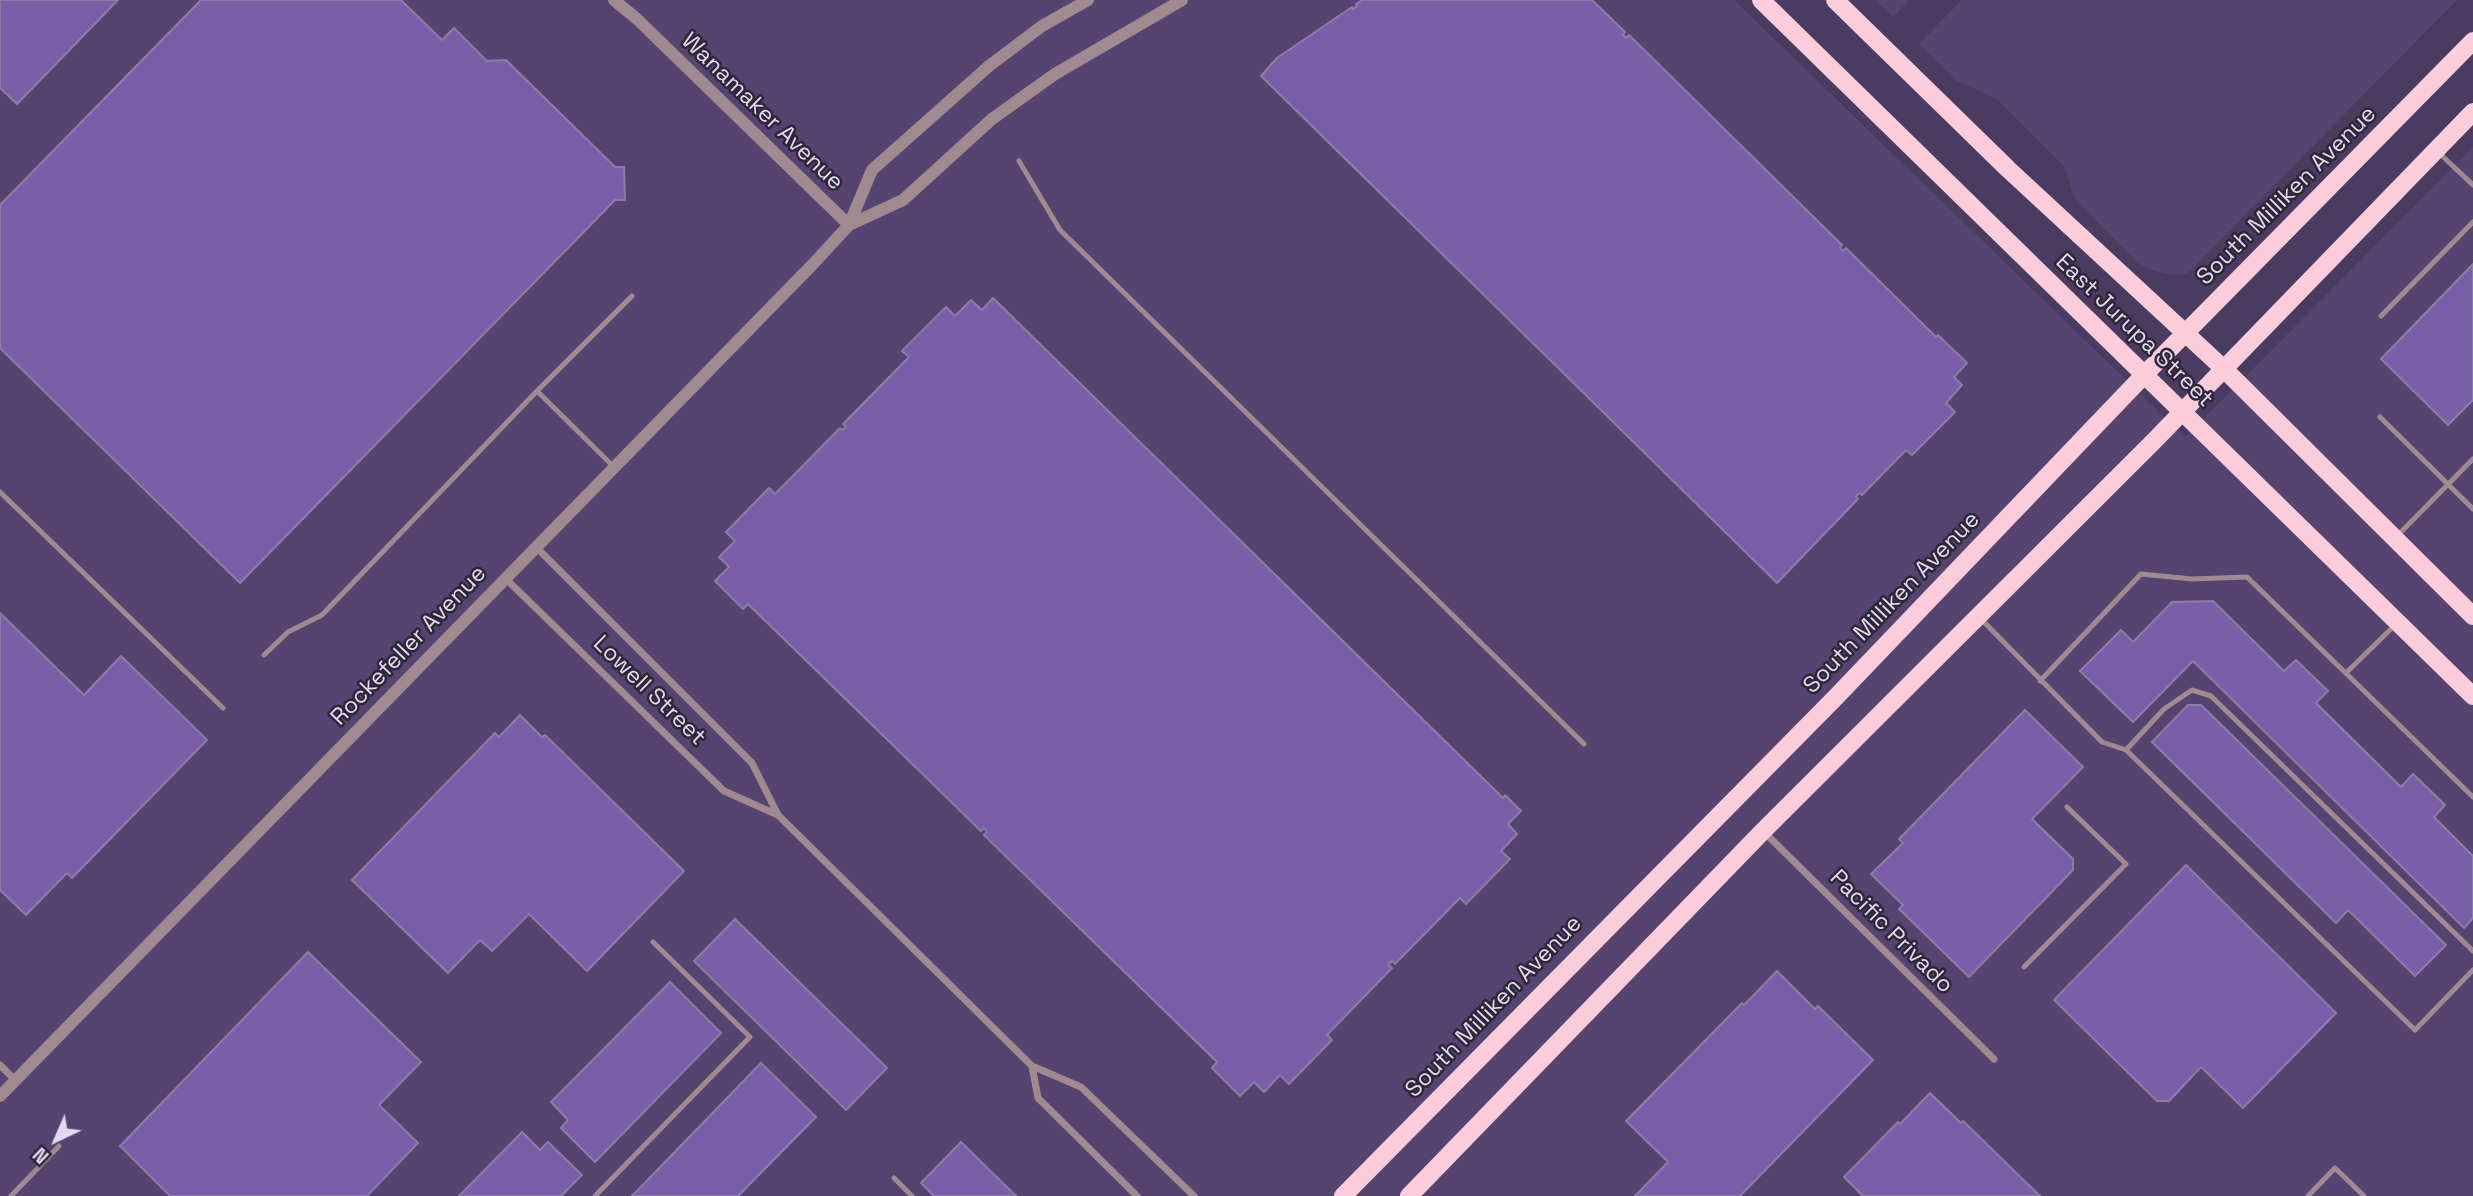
<!DOCTYPE html>
<html>
<head>
<meta charset="utf-8">
<style>
	body { margin:0 }
	#map { position:relative; width:2473px; height:1196px; overflow:hidden; background:#4a3c61; font-family:"Space Grotesk",sans-serif }
	canvas { display:block }
	.north { position:absolute; left:21px; top:1105px; width:70px; height:70px; -webkit-text-stroke:5px #2d2738; paint-order:stroke; rotate:224deg; font-size:19px; font-weight:700; line-height:28px; text-align:center; color:#e0d9ef }
	.north::after { content:''; display:block; margin:auto; width:24px; height:32px; background:#e0d9ef; clip-path:polygon(50% 0,100% 100%,50% 72%,0 100%) }
</style>
</head>
<body>
<div id="map">
<canvas width="2473" height="1196"></canvas>
<div class="north">N</div>
</div>
<script>
const g = document.querySelector('canvas').getContext('2d');
g.lineJoin = 'round';
function fill(path, color) { g.fillStyle = color; g.fill(path, 'evenodd'); }
const poly = rows => new Path2D(rows.map(r => 'M' + r).join(''));
function stroke(path, color, width, dash) { g.strokeStyle = color; g.lineWidth = width; g.lineCap = dash ? 'butt' : 'round'; g.setLineDash(dash || []); g.stroke(path); }
function drawText(font, color, halo, rows, align = 'center') {
  g.font = font + ' "Space Grotesk",sans-serif'; g.lineWidth = 5; g.setLineDash([]); g.textBaseline = 'middle'; g.strokeStyle = halo; g.fillStyle = color; for (const [text, x, y, turn = 0] of rows) {
    g.save(); g.translate(x, y); g.rotate((+turn || 0) * Math.PI / 180); g.textAlign = isNaN(turn) ? turn : align; if (halo) g.strokeText(text, 0, 0); g.fillText(text, 0, 0); g.restore();
  }
}
const built = poly([
	[0,0,1734,0,2185,437,2473,147,2473,1196,0,1196],
	[1875,0,1909,0,1893,17],
	[1962,0,2457,0,2192,269,2185,274,2174,275,2154,271,2138,263,2074,198,2064,166,1997,99,1957,81,1919,44]
]);
const building = poly([
	[0,0,118,0,17,104,0,88,0,0],
	[201,0,401,0,442,40,454,28,487,61,506,60,615,167,624,167,625,200,615,200,240,583,0,348,0,205,201,0],
	[1362,0,1592,0,1625,32,1623,35,1626,38,1629,35,1842,245,1840,248,1843,251,1846,248,1936,337,1938,335,1967,363,1954,377,1962,385,1946,403,1955,412,1912,455,1906,450,1862,495,1860,493,1856,496,1858,499,1777,583,1261,76,1277,58,1352,7,1353,9,1357,6,1356,4,1362,0],
	[2473,264,2473,400,2448,425,2381,359,2473,264],
	[993,298,1503,798,1505,795,1521,811,1508,824,1517,834,1501,851,1510,859,1466,904,1460,898,1395,964,1392,961,1388,965,1392,968,1327,1035,1332,1040,1289,1084,1280,1075,1264,1092,1254,1082,1240,1096,1212,1068,1217,1062,984,835,987,832,984,828,981,831,748,604,743,609,715,581,729,567,719,557,735,541,726,532,769,488,775,494,840,428,843,430,846,427,843,424,909,357,902,351,946,307,955,316,971,300,982,310,993,298],
	[2213,601,2284,671,2296,660,2328,691,2316,703,2401,787,2413,774,2445,805,2434,817,2473,856,2473,918,2464,928,2193,661,2133,722,2080,671,2121,630,2133,642,2172,602,2213,601],
	[0,613,84,695,121,656,207,740,72,878,67,873,26,915,0,890,0,613],
	[2188,705,2201,705,2446,945,2415,976,2348,910,2336,923,2152,742,2188,705],
	[2025,710,2083,767,2032,819,2073,859,2073,870,1969,977,1899,909,1903,905,1871,874,1903,843,1899,839,2025,710],
	[520,715,542,737,545,735,684,871,587,971,529,914,492,951,480,940,448,973,352,880,495,733,499,737,520,715],
	[2186,865,2336,1013,2243,1108,2201,1067,2169,1101,2157,1101,2054,1000,2186,865],
	[735,919,887,1068,846,1110,694,961,735,919],
	[308,952,421,1062,379,1105,418,1143,367,1196,170,1196,120,1146,308,952],
	[1777,971,1815,1009,1818,1006,1873,1060,1740,1196,1635,1196,1668,1162,1626,1121,1742,1003,1744,1005,1777,971],
	[670,982,721,1033,595,1162,561,1128,568,1120,551,1102,670,982],
	[761,1063,816,1117,738,1196,632,1196,761,1063],
	[1930,1093,1961,1123,1963,1121,2040,1196,1863,1196,1844,1177,1898,1122,1900,1124,1930,1093],
	[522,1132,540,1150,548,1142,582,1175,561,1196,459,1196,522,1132],
	[961,1142,1016,1196,934,1196,921,1183,961,1142]
]);
const service = poly([
	[2438,152,2473,185],
	[1019,161,1060,230,1584,744],
	[2381,316,2473,222],
	[2380,417,2473,509],
	[614,467,537,391,632,296],
	[0,492,223,708],
	[2397,536,2473,459],
	[1981,619,2102,742,2126,750,2415,1030,2473,970],
	[264,655,288,632,322,615,537,391],
	[2346,673,2396,624],
	[2040,681,2141,574,2192,579,2247,577,2473,797],
	[2126,750,2164,709,2192,690,2211,696,2473,951],
	[2024,967,2126,864,2067,807],
	[894,1178,912,1196],
	[11,1196,59,1146],
	[595,1196,750,1037,653,942],
	[2308,1196,2335,1168,2364,1196]
]);
const minor = poly([
	[536,547,752,763,778,815,1032,1066,1081,1087,1194,1196],
	[505,578,724,791,778,815],
	[1763,831,1994,1059],
	[0,1065,16,1081],
	[1032,1066,1038,1098,1137,1196]
]);
const tertiary = poly([
	[614,0,637,19,849,225],
	[849,225,903,200,992,119,1055,74,1182,0],
	[0,1096,814,263,849,225,872,170,989,66,1042,26,1088,0]
]);
const primary = poly([
	[1761,0,2473,696],
	[1835,0,2008,169,2224,369,2473,616],
	[1343,1196,1835,698,2144,375,2473,41],
	[1409,1196,1763,831,2154,441,2473,112]
]);
const streetNames = [
	["Wanamaker Avenue",762,112,44],
	["South Milliken Avenue",2287,196,-45],
	["East Jurupa Street",2134,331,44],
	["South Milliken Avenue",1892,603,-46],
	["Rockefeller Avenue",409,646,-46],
	["Lowell Street",649,691,44],
	["Pacific Privado",1891,932,45],
	["South Milliken Avenue",1494,1007,-46]
];
fill(built, '#54446f');
fill(building, '#7b5ea8');
stroke(building, '#8b7da6', 2);
stroke(service, '#a08a90', 5);
stroke(minor, '#a08a90', 7);
stroke(tertiary, '#a08a90', 12);
stroke(primary, '#fbcdda', 18);
drawText('23px', '#e0d9ef', '#2d2738', streetNames);
</script>
</body>
</html>
